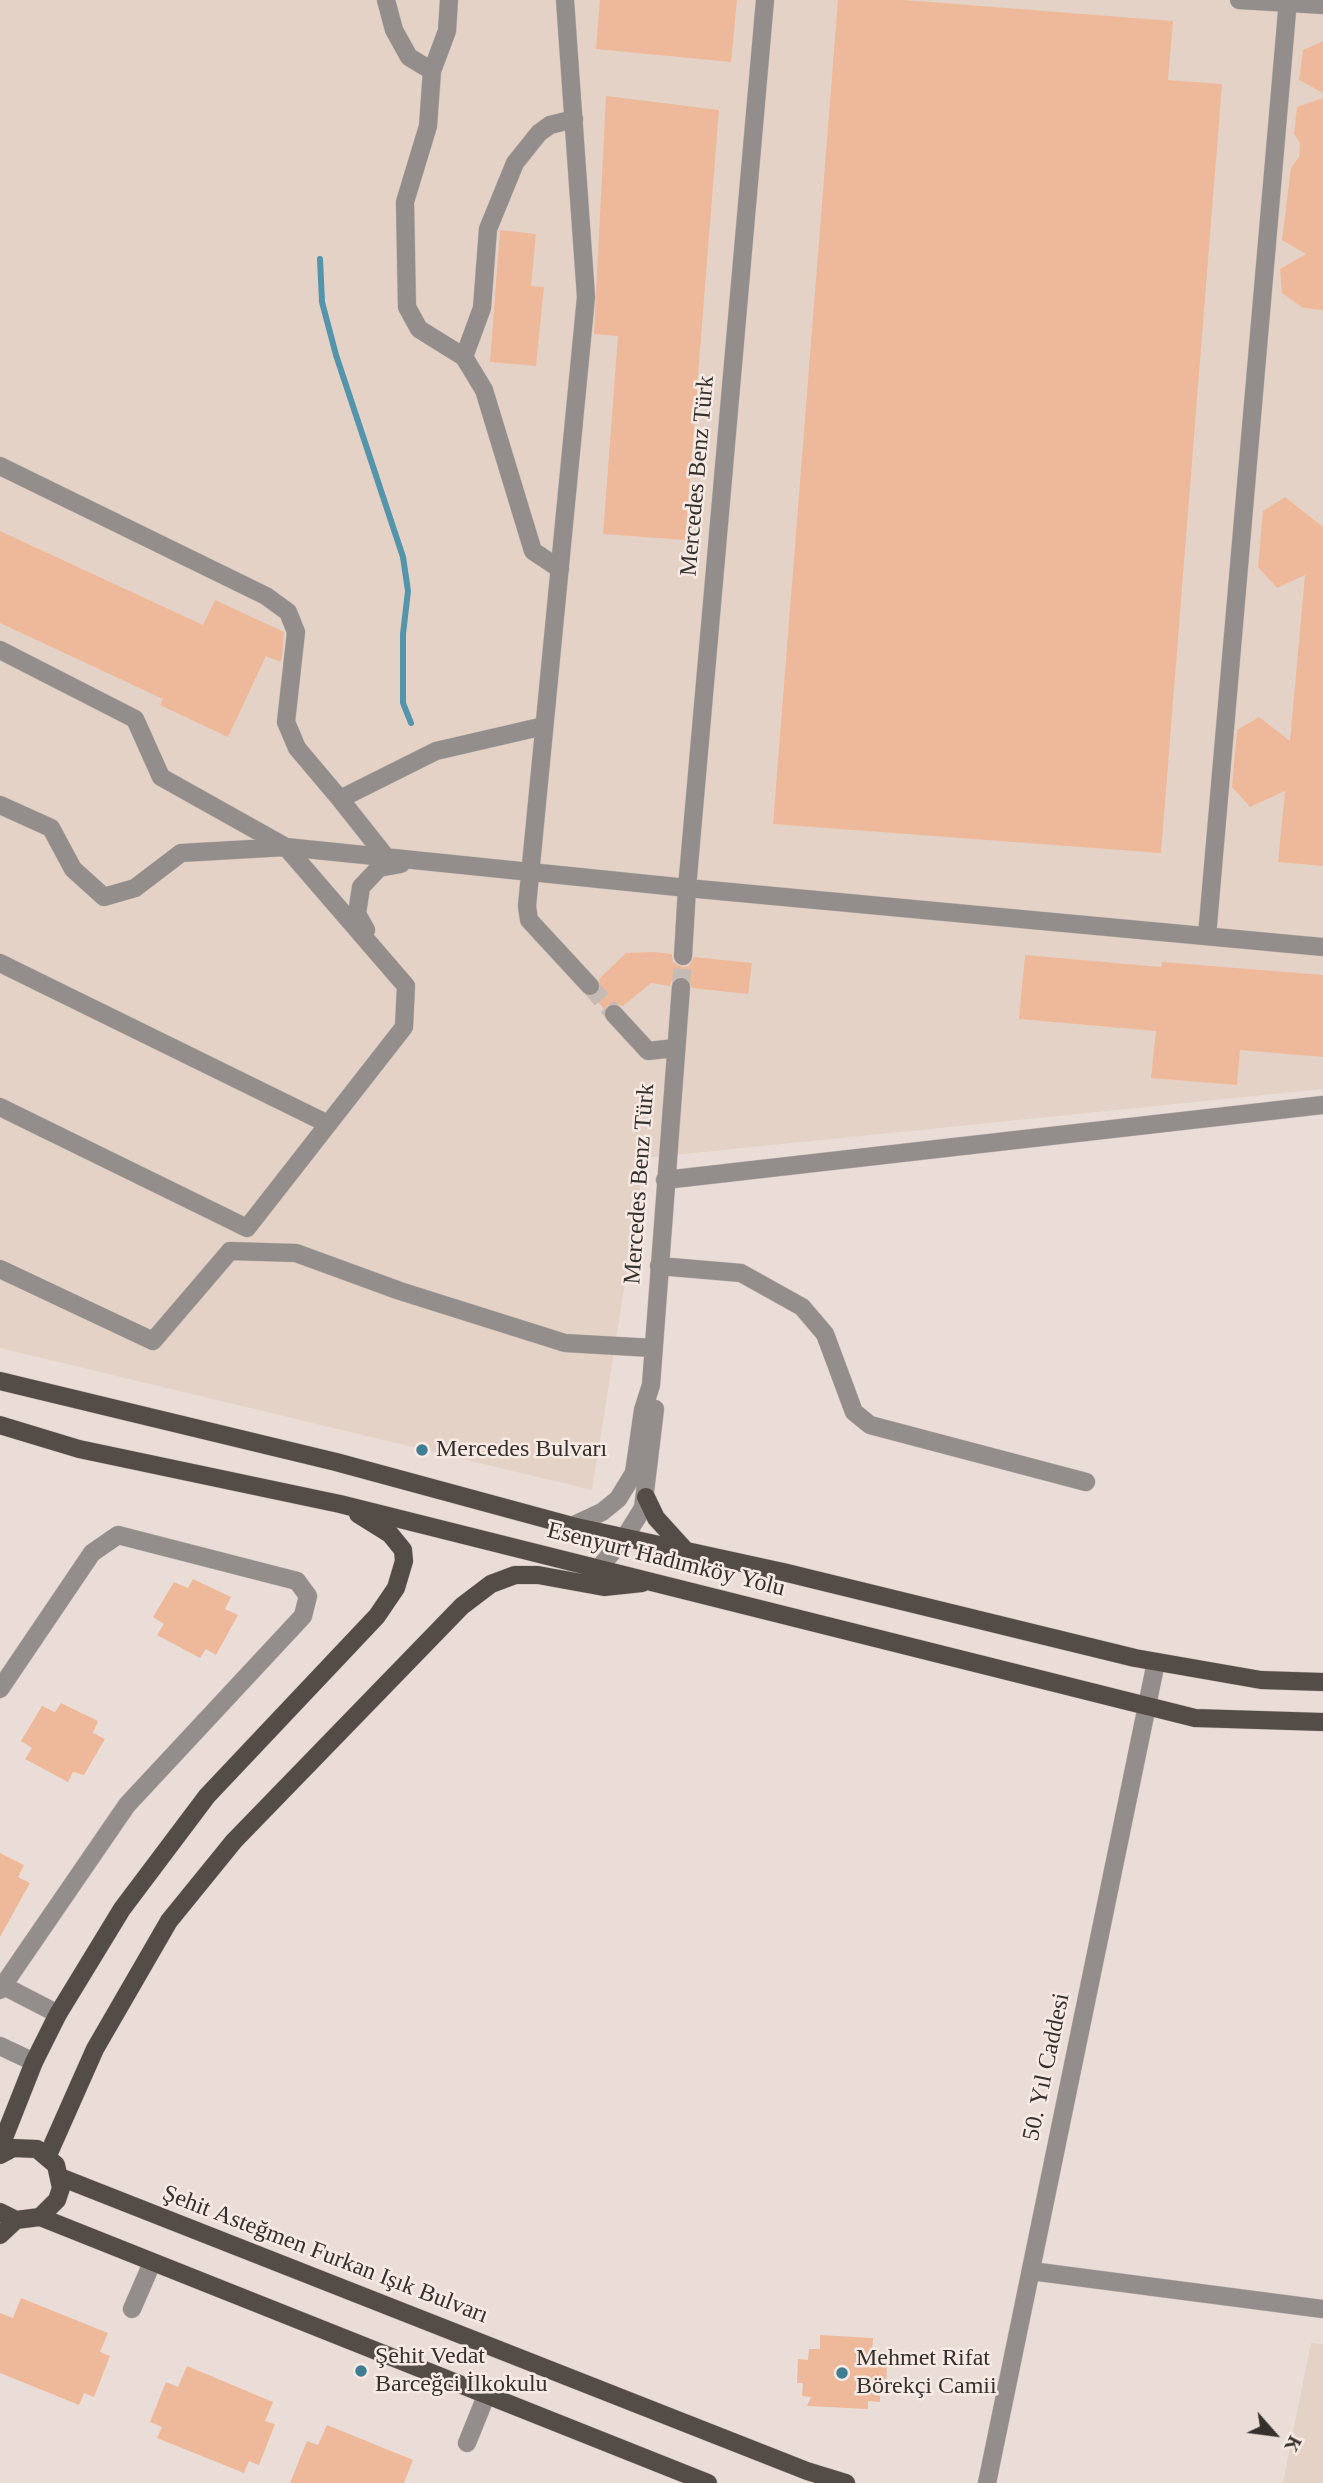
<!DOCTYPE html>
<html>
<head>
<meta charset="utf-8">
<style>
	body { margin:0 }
	#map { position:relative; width:1323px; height:2483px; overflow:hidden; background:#eaddd7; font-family:"Times New Roman",serif }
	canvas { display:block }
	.north { position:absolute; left:1239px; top:2399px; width:70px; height:70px; -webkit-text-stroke:5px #f7eae4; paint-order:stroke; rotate:118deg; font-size:19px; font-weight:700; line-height:28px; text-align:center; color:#34302d }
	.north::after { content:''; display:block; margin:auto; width:24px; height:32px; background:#34302d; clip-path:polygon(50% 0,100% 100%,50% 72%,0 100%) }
</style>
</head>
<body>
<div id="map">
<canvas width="1323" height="2483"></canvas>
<div class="north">K</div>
</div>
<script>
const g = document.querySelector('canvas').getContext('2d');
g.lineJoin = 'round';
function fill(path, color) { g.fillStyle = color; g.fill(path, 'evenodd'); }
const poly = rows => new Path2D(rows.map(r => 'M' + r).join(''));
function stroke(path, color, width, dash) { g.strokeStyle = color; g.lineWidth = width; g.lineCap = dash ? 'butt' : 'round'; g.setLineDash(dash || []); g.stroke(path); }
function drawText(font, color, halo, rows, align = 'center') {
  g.font = font + ' "Times New Roman",serif'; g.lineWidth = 5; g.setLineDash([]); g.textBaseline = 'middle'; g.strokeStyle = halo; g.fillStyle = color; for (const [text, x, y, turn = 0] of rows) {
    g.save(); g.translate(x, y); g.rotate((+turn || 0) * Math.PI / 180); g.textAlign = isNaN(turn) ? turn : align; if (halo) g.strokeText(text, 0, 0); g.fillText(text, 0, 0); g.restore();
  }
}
const built = poly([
	[0,0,1323,0,1323,1089,645,1158,592,1490,0,1348],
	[1311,2343,1323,2344,1323,2483,1283,2483]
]);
const stream = poly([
	[320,259,322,302,336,355,403,557,408,591,403,634,403,703,411,723]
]);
const building = poly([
	[600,0,737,0,731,62,596,49],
	[838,0,904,0,1173,21,1168,80,1222,84,1161,853,773,824],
	[1323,41,1323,93,1299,80,1303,50],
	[606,96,719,110,685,540,603,534,618,336,594,334],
	[1323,98,1323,310,1303,308,1282,293,1280,269,1306,254,1282,240,1291,168,1299,157,1300,143,1294,134,1297,107],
	[500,230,536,234,531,286,544,287,536,366,490,362],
	[1285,497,1323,527,1323,866,1278,862,1285,791,1250,807,1232,787,1237,730,1259,717,1290,741,1305,575,1277,588,1258,567,1263,511],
	[0,531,203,625,215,600,284,632,282,658,280,662,266,656,228,737,160,705,163,699,0,623],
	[654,952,672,954,673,962,682,967,689,966,694,957,752,963,748,994,692,988,688,978,681,976,672,980,670,986,651,983,623,1006,612,1003,604,1009,593,997,601,989,599,979,626,953],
	[1025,955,1161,967,1162,962,1323,975,1323,1057,1240,1050,1237,1085,1151,1078,1156,1031,1019,1019],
	[193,1579,231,1597,225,1609,238,1615,216,1655,206,1649,200,1658,157,1635,164,1624,153,1617,174,1582,188,1588],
	[61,1703,98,1721,93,1733,105,1739,84,1775,73,1772,68,1782,25,1759,32,1748,21,1741,42,1706,55,1712],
	[0,1853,24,1865,18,1877,30,1883,0,1937],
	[21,2298,108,2333,100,2352,110,2356,94,2397,84,2393,79,2405,0,2373,0,2313,13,2318],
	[820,2335,873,2338,872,2351,879,2351,878,2362,887,2363,886,2388,880,2388,880,2402,868,2401,868,2409,807,2406,811,2397,802,2396,803,2383,797,2383,798,2359,808,2360,809,2349,820,2349],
	[187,2366,273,2402,265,2421,275,2424,259,2465,249,2461,244,2473,157,2438,162,2427,150,2422,166,2382,178,2387],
	[327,2425,413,2460,404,2483,290,2483,307,2441,318,2445]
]);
const minorTunnel = poly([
	[590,986,614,1014],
	[681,987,683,956]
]);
const minor = poly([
	[386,0,394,30,409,57,432,71],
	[449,0,447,31,432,71,428,126,405,202,407,307,419,329,464,357,484,390,533,551,560,569],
	[565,0,586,297,527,906,529,920,590,986],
	[1239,0,1323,5],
	[464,357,482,308,488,229,515,163,539,133,550,125,574,119],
	[0,466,266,596,288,612,296,632,286,722,297,748,340,799,436,751,544,726],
	[0,650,135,719,161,777,286,847,406,986,404,1027,247,1228,0,1107],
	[340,799,386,857],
	[0,805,51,828,73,869,104,897,135,888,181,853,286,847,687,888,1323,947],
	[366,930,357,914,361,887,379,868,401,864],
	[1207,936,1288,0],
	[683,956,687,888,765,0],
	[0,963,326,1123],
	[614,1014,648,1051,675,1048],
	[665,1180,1323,1105],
	[659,1266,741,1273,802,1307,825,1334,854,1412,870,1425,1086,1482],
	[0,1269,153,1341,230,1251,296,1253,400,1291,565,1343,653,1348],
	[572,1526,602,1512,618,1499,634,1473,643,1410,651,1385,681,987],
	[599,1568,625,1537,643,1508,655,1409],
	[0,1689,92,1553,118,1535,297,1581,308,1596,303,1616,127,1805,0,1990],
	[0,1984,58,2014],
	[0,2046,34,2062],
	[1031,2271,1323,2309],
	[132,2309,152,2263],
	[467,2443,486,2396],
	[987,2483,1156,1662]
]);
const major = poly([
	[0,1381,336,1462,572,1526,783,1572,1135,1658,1261,1680,1323,1682],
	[0,1425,79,1449,340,1504,1195,1718,1323,1722],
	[646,1497,656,1518,686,1551],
	[0,2148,34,2062,58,2014,122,1909,207,1796,377,1616,396,1588,404,1561,403,1550,390,1534,358,1514],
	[0,2155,13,2148,37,2149,56,2165,61,2188,57,2200,40,2217,16,2220,0,2212],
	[48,2155,95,2049,169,1921,234,1841,462,1606,491,1584,515,1575,538,1575,604,1587,642,1583],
	[60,2177,807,2471,846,2483],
	[40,2217,708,2483],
	[0,2235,16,2220]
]);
const markers = [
	[422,1450,7,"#3e7d92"],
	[361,2371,7,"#3e7d92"],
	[842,2373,7,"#3e7d92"]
];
const streetNames = [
	["Mercedes Benz Türk",698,476,-85],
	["Mercedes Benz Türk",640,1184,-86],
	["Esenyurt Hadımköy Yolu",666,1560,14],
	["50. Yıl Caddesi",1047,2067,-78],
	["Şehit Asteğmen Furkan Işık Bulvarı",325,2255,21]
];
const poiNames = [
	["Mercedes Bulvarı",436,1450],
	["Şehit Vedat",375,2357],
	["Barceğci İlkokulu",375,2385],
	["Mehmet Rifat",856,2359],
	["Börekçi Camii",856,2387]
];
fill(built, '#e5d2c7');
stroke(stream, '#5495ab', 6);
fill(building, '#eeb99b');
stroke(minorTunnel, '#c6bab5', 18, [18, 9]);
stroke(minor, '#c6bab5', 19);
stroke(major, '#c6bab5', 19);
stroke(minor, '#938e8b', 18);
stroke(major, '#544c47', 18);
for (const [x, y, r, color] of markers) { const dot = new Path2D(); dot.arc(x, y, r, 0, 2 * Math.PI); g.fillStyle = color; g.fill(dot); stroke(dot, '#f7eae4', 2.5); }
drawText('24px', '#34302d', '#f7eae4', streetNames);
drawText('24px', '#34302d', '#f7eae4', poiNames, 'left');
</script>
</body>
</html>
